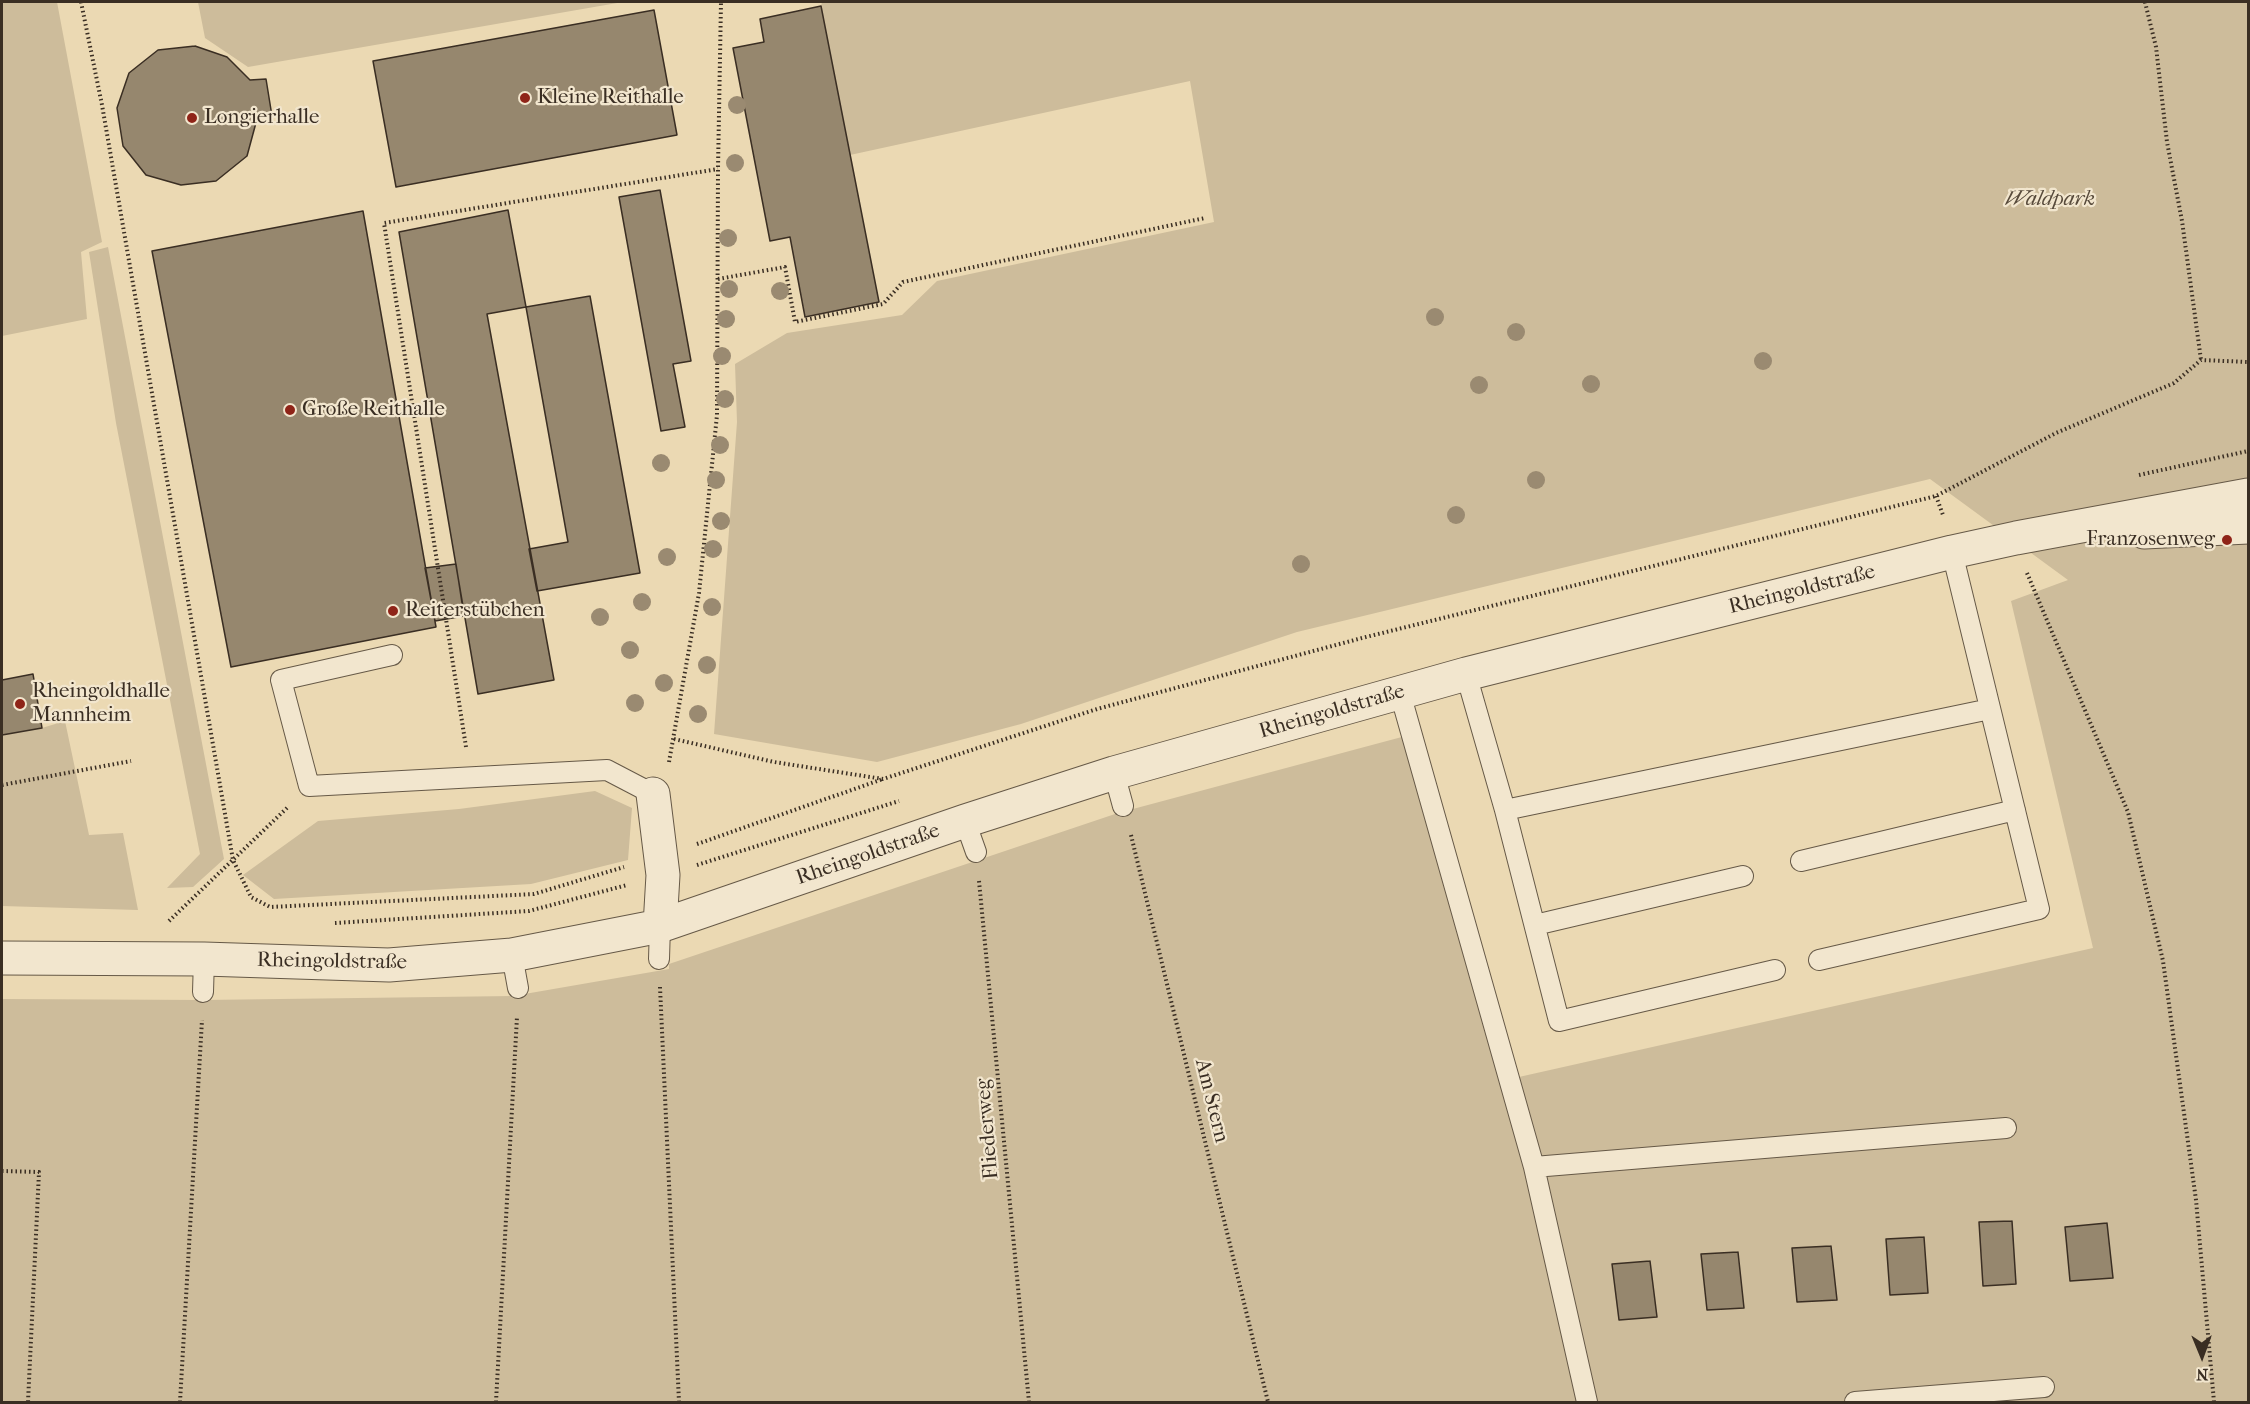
<!DOCTYPE html>
<html>
<head>
<meta charset="utf-8">
<style>
	body { margin:0 }
	#map { position:relative; width:2250px; height:1404px; overflow:hidden; background:#ebd9b3; font-family:"IM FELL French Canon",serif }
	canvas { display:block }
	.frame { position:absolute; inset:0; border:3px solid #3a2e23; pointer-events:none }
	.north { position:absolute; left:2172px; top:1326px; width:60px; height:60px; -webkit-text-stroke:4px #f2e6ce; paint-order:stroke; rotate:179deg; font-size:16px; font-weight:700; line-height:24px; text-align:center; color:#3a2e23 }
	.north::after { content:''; display:block; margin:auto; width:21px; height:27px; background:#3a2e23; clip-path:polygon(50% 0,100% 100%,50% 72%,0 100%) }
</style>
</head>
<body>
<div id="map">
<canvas width="2250" height="1404"></canvas>
<div class="frame"></div>
<div class="north">N</div>
</div>
<script>
const g = document.querySelector('canvas').getContext('2d');
g.lineJoin = 'round';
function fill(path, color) { g.fillStyle = color; g.fill(path, 'evenodd'); }
const poly = rows => new Path2D(rows.map(r => 'M' + r).join(''));
function stroke(path, color, width, dash) { g.strokeStyle = color; g.lineWidth = width; g.lineCap = dash ? 'butt' : 'round'; g.setLineDash(dash || []); g.stroke(path); }
function drawText(font, color, halo, rows, align = 'center') {
  g.font = font + ' "IM FELL French Canon",serif'; g.lineWidth = 4.5; g.setLineDash([]); g.textBaseline = 'middle'; g.strokeStyle = halo; g.fillStyle = color; for (const [text, x, y, turn = 0] of rows) {
    g.save(); g.translate(x, y); g.rotate((+turn || 0) * Math.PI / 180); g.textAlign = isNaN(turn) ? turn : align; if (halo) g.strokeText(text, 0, 0); g.fillText(text, 0, 0); g.restore();
  }
}
const green = poly([
	[2,2,57,2,102,242,81,252,87,319,2,336],
	[198,2,623,2,248,67,205,38],
	[822,2,2248,2,2248,1402,2,1402,2,999,203,1000,513,996,669,969,669,964,1118,813,1413,734,1510,1079,2093,948,2011,601,2068,580,1930,479,1297,632,1021,724,877,762,714,734,737,422,735,364,787,333,902,315,937,281,1214,222,1190,81,850,155,821,6],
	[108,247,224,859,193,887,167,888,200,854,116,423,89,252],
	[65,721,89,835,123,833,138,910,2,906,2,735,42,728],
	[595,791,632,808,628,860,531,884,274,899,243,875,318,821,459,809]
]);
const building = poly([
	[821,6,879,302,805,317,790,237,770,241,733,48,764,42,760,19,821,6],
	[654,10,677,135,396,187,373,61,654,10],
	[195,46,227,57,250,80,266,79,272,116,257,119,247,156,216,181,181,185,146,175,123,146,117,108,129,73,158,50,195,46],
	[660,190,691,361,673,364,685,427,661,431,619,197,660,190],
	[508,210,526,307,487,314,554,680,478,694,399,232,508,210],
	[363,211,436,627,231,667,152,251,363,211],
	[590,296,640,573,537,591,529,549,568,542,526,307,590,296],
	[456,564,464,616,435,621,425,568,456,564],
	[33,674,42,728,2,735,2,680,33,674],
	[2012,1221,2016,1284,1983,1286,1979,1222,2012,1221],
	[2107,1223,2113,1278,2070,1281,2065,1227,2107,1223],
	[1924,1237,1928,1293,1890,1295,1886,1239,1924,1237],
	[1831,1246,1837,1300,1797,1302,1792,1248,1831,1246],
	[1738,1252,1744,1308,1707,1310,1701,1254,1738,1252],
	[1650,1261,1657,1317,1619,1320,1612,1264,1650,1261]
]);
const path = poly([
	[81,2,102,105,233,860,251,897,270,907,534,894,624,867],
	[2145,2,2156,47,2167,142,2182,221,2201,360],
	[718,279,785,267,795,322,883,304,903,282,1205,218],
	[2139,475,2248,451],
	[1936,496,1943,515],
	[2027,573,2128,812,2163,961,2196,1200,2214,1402],
	[674,739,774,762,883,779,1097,709,1362,638,1936,496,2056,433,2174,383,2201,360,2248,362],
	[466,747,384,223,718,169],
	[669,762,699,593,717,415,718,169,721,2],
	[2,785,131,761],
	[1131,835,1268,1402],
	[697,844,883,779],
	[697,865,899,801],
	[979,881,1029,1402],
	[169,921,289,806],
	[335,923,529,911,627,885],
	[660,987,679,1402],
	[2,1171,39,1172,28,1402],
	[180,1402,202,1020],
	[496,1402,517,1017]
]);
const lane = poly([
	[392,655,281,680,309,786,607,770,653,794],
	[1466,674,1505,810,1559,1021,1775,970],
	[1400,693,1534,1167,1587,1402],
	[1114,773,1123,806],
	[1505,810,1990,709],
	[965,821,976,852],
	[1801,861,2015,810],
	[1535,925,1743,876],
	[512,955,518,988],
	[659,959,660,926],
	[1819,960,2039,909,1952,552],
	[203,992,204,959],
	[1534,1167,2006,1128],
	[1855,1402,2044,1387]
]);
const street = poly([
	[2144,532,2248,527],
	[653,794,663,875,660,926],
	[2,958,204,959,389,965,512,955,660,926,965,821,1114,773,1466,674,1952,552,2016,538,2248,495]
]);
const trees = [
	[737,105],
	[735,163],
	[728,238],
	[729,289],
	[780,291],
	[1435,317],
	[726,319],
	[1516,332],
	[722,356],
	[1763,361],
	[1591,384],
	[1479,385],
	[725,399],
	[720,445],
	[661,463],
	[716,480],
	[1536,480],
	[1456,515],
	[721,521],
	[713,549],
	[667,557],
	[1301,564],
	[642,602],
	[712,607],
	[600,617],
	[630,650],
	[707,665],
	[664,683],
	[635,703],
	[698,714]
];
const markers = [
	[525,98,6,"#8f2418"],
	[192,118,6,"#8f2418"],
	[290,410,6,"#8f2418"],
	[2227,540,6,"#8f2418"],
	[393,611,6,"#8f2418"],
	[20,704,6,"#8f2418"]
];
const poiNames = [
	["Kleine Reithalle",537,98],
	["Longierhalle",204,118],
	["Große Reithalle",302,410],
	["Franzosenweg",2215,540,"right"],
	["Reiterstübchen",405,611],
	["Rheingoldhalle",32,692],
	["Mannheim",32,716]
];
const parkNames = [
	["Waldpark",2050,200]
];
const streetNames = [
	["Rheingoldstraße",1802,590,-14],
	["Rheingoldstraße",1332,712,-16],
	["Rheingoldstraße",868,855,-19],
	["Rheingoldstraße",332,962,1],
	["Am Stern",1211,1101,76],
	["Fliederweg",988,1129,-95]
];
fill(green, '#cdbc9b');
fill(building, '#96876e');
stroke(building, '#3a2e23', 1.5);
stroke(lane, '#665947', 22);
stroke(street, '#665947', 35);
stroke(path, '#3a2e23', 4, [1.5, 3]);
stroke(lane, '#f2e6ce', 20);
stroke(street, '#f2e6ce', 33);
g.fillStyle = '#9a8a71';
for (const [x, y] of trees) { g.beginPath(); g.arc(x, y, 9, 0, 2 * Math.PI); g.fill(); }
for (const [x, y, r, color] of markers) { const dot = new Path2D(); dot.arc(x, y, r, 0, 2 * Math.PI); g.fillStyle = color; g.fill(dot); stroke(dot, '#f2e6ce', 2); }
drawText('21px', '#3a2e23', '#f2e6ce', poiNames, 'left');
drawText('italic 21px', '#574a3b', '#f2e6ce', parkNames);
drawText('21px', '#3a2e23', '#f2e6ce', streetNames);
</script>
</body>
</html>
